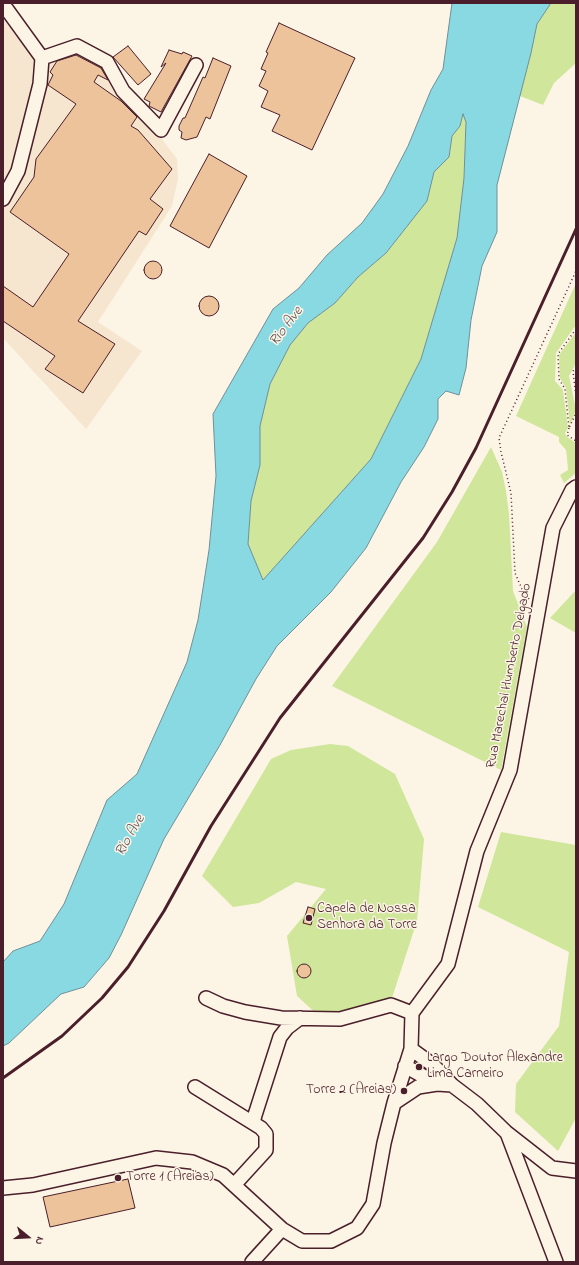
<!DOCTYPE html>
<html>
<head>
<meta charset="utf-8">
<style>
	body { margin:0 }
	#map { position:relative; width:579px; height:1265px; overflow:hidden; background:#fcf5e5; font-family:"Indie Flower",sans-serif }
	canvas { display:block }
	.frame { position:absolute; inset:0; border:4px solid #4a1f2b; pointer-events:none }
	.north { position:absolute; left:8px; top:1217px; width:40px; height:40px; -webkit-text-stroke:3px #fcf5e5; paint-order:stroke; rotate:108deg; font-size:11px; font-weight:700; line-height:16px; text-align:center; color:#4a1f2b }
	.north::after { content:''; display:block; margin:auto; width:14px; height:18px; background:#4a1f2b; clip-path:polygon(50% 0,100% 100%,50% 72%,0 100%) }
</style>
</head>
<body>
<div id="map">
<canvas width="579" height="1265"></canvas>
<div class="frame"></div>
<div class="north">N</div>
</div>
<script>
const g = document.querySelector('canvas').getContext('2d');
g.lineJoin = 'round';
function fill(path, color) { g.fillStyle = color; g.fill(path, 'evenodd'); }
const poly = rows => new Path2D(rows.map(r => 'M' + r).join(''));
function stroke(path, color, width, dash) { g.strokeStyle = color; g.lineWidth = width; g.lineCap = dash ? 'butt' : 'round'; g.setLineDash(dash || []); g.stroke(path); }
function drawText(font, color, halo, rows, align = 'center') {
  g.font = font + ' "Indie Flower",sans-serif'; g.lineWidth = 3; g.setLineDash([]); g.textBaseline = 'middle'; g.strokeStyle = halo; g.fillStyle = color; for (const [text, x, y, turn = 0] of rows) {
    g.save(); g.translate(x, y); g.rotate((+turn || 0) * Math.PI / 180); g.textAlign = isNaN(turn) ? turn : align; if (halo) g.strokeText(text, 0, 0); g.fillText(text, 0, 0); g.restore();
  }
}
const built = poly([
	[3,12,37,52,78,44,108,60,125,90,177,159,178,179,172,206,98,322,142,351,86,429,3,338]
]);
const green = poly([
	[551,3,576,3,576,63,554,83,543,105,520,96,537,24],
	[463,113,466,121,464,178,457,238,421,359,371,459,263,581,248,544,251,501,260,465,260,426,270,384,290,345,308,323,335,303,358,277,386,253,427,201,434,172,449,157,452,136,460,126],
	[576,283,576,325,556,353,555,381,563,390,568,428,565,433,567,437,576,443,576,473,564,483,560,475,568,470,567,458,566,450,559,442,559,437,516,416],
	[576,332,576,363,569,376,576,410,570,425,566,388,560,378,559,355],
	[491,447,502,472,506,491,509,514,513,591,527,627,501,770,332,686,437,542],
	[576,590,576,633,550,618],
	[330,744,348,746,395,774,424,839,417,921,390,1004,320,1017,297,996,287,936,326,889,296,882,259,903,233,907,202,876,271,759,291,750],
	[501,832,576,845,576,1118,558,1151,515,1112,516,1084,559,1026,569,952,478,907]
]);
const water = poly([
	[452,3,551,3,537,24,531,53,497,185,497,232,482,266,471,320,466,368,459,395,446,391,438,399,438,419,424,447,401,482,366,548,331,592,277,646,256,679,220,745,164,839,121,935,109,958,84,987,61,994,9,1043,3,1046,3,962,13,951,40,941,64,904,107,800,137,774,187,662,198,620,209,550,216,476,213,414,273,309,299,288,327,255,362,223,383,194,408,146,431,90,443,69,452,3],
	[463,114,466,122,464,178,457,238,421,359,371,459,263,580,248,544,251,501,260,465,260,426,270,384,290,345,308,323,335,303,358,277,386,253,427,201,434,172,449,157,452,136,460,126,463,114]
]);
const building = poly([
	[279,23,355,58,312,150,272,131,280,115,261,107,268,91,259,86,266,71,261,69,268,53,266,52,279,23],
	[128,46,151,74,138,85,113,57,128,46],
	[169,50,182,54,183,52,192,56,161,112,149,106,150,102,144,99,166,63,161,67,169,50],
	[76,55,101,68,108,80,98,75,94,82,121,101,137,117,131,126,138,130,172,169,150,199,163,209,146,235,139,231,78,321,115,344,83,393,45,369,55,356,3,321,3,286,33,307,69,254,10,212,34,177,36,159,76,104,48,85,53,75,50,72,57,61,76,55],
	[213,58,231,66,210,119,206,117,197,137,186,140,181,138,182,132,179,130,179,126,183,118,185,118,203,77,205,78,213,58],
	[209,154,247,176,209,248,170,226,209,154],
	'144 270a9 9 0 1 1 18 0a9 9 0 1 1-18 0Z',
	'199 306a10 10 0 1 1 20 0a10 10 0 1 1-20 0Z',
	[308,907,315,909,311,925,303,923,308,907],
	'297 971a7 7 0 1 1 14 0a7 7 0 1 1-14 0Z',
	[128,1179,135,1208,50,1227,43,1197,128,1179]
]);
const path = poly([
	[576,329,558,354,559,379,565,389,569,428,576,413],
	[576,367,573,371,576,397],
	[569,428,567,435,576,441],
	[529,599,522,589,515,573,511,493,501,452,499,438,576,271]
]);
const minor = poly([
	[3,4,42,58,40,84,18,171,3,199],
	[42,58,77,46,107,62,123,91,161,130,196,65],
	[206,998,223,1006,245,1012,281,1018,340,1019,391,1005,412,1013],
	[411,1049,433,1065,452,1085,477,1104,506,1132,552,1168,576,1171],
	[405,1066,437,1084],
	[195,1087,253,1123],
	[394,1103,418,1087,437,1084,452,1085],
	[507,1133,556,1262],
	[234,1185,266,1150,266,1134,261,1128,253,1123,255,1115,280,1037,287,1028,300,1018],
	[3,1188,33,1185,156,1158,192,1162,223,1175,282,1229,302,1241,331,1241,357,1228,373,1204,384,1143,394,1103,411,1049,412,1013,448,964,477,851,510,770,553,528,572,490,576,487],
	[252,1262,282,1229]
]);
const rail = poly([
	[3,1078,62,1036,102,998,128,967,164,911,211,826,280,718,423,538,452,492,476,448,576,229]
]);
const markers = [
	[309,918,4,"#4a1f2b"],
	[419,1067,4,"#4a1f2b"],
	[404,1091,4,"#4a1f2b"],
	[118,1178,4,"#4a1f2b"]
];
const streetNames = [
	["Rua Marechal Humberto Delgado",510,676,-79]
];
const poiNames = [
	["Capela de Nossa",317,910],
	["Senhora da Torre",317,926],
	["Largo Doutor Alexandre",427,1059],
	["Lima Carneiro",427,1075],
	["Torre 2 (Areias)",396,1091,"right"],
	["Torre 1 (Areias)",126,1178]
];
const waterNames = [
	["Rio Ave",287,327,-53],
	["Rio Ave",131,836,-60]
];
fill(built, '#f7e6cf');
fill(green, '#cfe69b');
fill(water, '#88d9e2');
stroke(water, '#6f8f99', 1);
fill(building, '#ecc39b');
stroke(building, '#4a1f2b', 1);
stroke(minor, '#4a1f2b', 16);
stroke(path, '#4a1f2b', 1.5, [1, 3]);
stroke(minor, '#fcf5e5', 13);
stroke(rail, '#4a1f2b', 3);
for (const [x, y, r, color] of markers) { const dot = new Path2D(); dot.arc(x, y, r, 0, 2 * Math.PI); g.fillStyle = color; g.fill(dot); stroke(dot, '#fcf5e5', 1.5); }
drawText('14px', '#4a1f2b', '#fcf5e5', streetNames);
drawText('14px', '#4a1f2b', '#fcf5e5', poiNames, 'left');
drawText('italic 15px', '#5a4e59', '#fcf5e5', waterNames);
</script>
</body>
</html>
